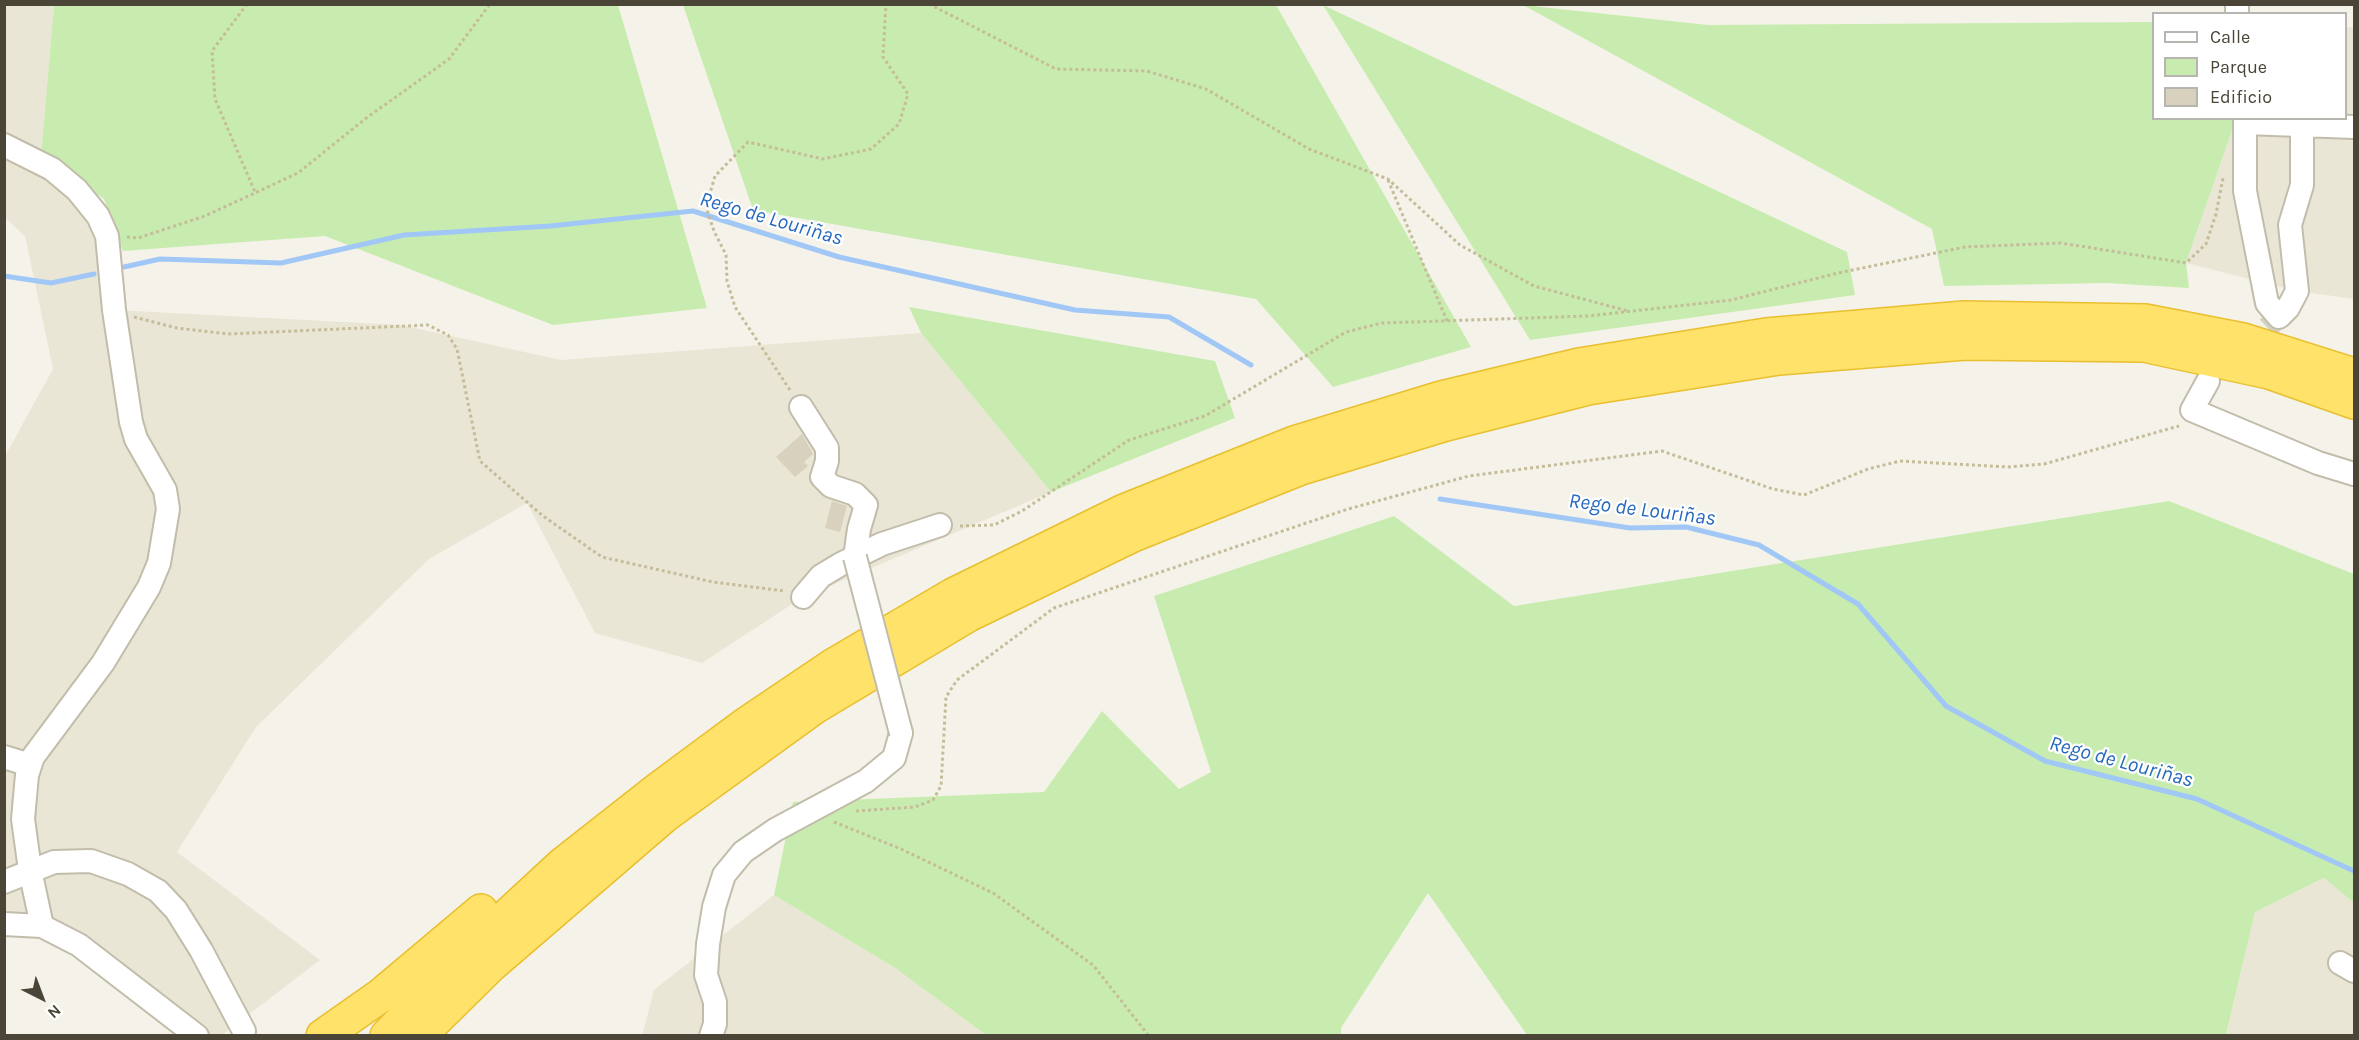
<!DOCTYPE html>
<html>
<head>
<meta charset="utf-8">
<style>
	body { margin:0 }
	#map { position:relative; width:2359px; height:1040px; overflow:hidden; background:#f5f3e9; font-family:Karla,sans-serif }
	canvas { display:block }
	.frame { position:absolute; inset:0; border:6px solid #4a4536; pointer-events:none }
	.legend { position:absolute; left:2152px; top:12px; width:195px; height:108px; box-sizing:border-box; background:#fff; border:2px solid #b7b5af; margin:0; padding:8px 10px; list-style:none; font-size:18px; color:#4a4536 }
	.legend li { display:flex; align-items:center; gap:12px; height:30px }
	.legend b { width:30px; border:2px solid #b7b5af }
	.north { position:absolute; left:12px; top:968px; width:60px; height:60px; -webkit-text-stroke:4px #fff; paint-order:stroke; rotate:138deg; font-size:16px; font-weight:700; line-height:24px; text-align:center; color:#4a4536 }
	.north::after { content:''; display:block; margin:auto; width:21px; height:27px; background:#4a4536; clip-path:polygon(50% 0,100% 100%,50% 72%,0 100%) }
</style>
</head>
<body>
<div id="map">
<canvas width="2359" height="1040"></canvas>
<div class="frame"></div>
<ul class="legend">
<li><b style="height:8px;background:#fff"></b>Calle</li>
<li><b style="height:16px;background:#c8ecaf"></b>Parque</li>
<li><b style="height:16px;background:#d8d1bd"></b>Edificio</li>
</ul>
<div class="north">N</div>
</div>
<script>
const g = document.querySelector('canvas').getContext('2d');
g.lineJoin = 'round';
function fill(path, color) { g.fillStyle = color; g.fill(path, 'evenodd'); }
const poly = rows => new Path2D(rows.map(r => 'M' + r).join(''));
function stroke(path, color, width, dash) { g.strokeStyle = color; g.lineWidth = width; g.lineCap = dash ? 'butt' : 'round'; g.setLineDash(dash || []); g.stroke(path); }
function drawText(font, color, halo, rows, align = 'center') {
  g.font = font + ' Karla,sans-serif'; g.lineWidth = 4.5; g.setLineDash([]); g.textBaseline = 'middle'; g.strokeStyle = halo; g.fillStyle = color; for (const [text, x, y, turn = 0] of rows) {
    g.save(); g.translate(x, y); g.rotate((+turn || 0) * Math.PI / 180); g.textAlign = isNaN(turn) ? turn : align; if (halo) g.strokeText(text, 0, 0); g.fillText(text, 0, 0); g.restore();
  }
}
const residential = poly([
	[4,5,54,5,41,156,98,216,115,310,401,325,561,360,921,333,1051,492,803,597,702,663,595,633,527,503,429,559,256,727,177,852,320,960,222,1035,196,1035,42,926,5,931,5,456,53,369,25,236,5,218],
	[2346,27,2354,27,2354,299,2297,291,2186,263,2236,119,2346,118],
	[2324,878,2354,903,2354,1035,2226,1036,2255,912],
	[774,895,895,968,986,1035,642,1036,654,990]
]);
const green = poly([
	[54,5,618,5,707,308,553,325,325,236,123,251,104,199,41,156],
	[683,5,1276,5,1471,347,1333,387,1256,299,753,210],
	[1323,5,1847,252,1855,295,1530,340],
	[1523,5,1708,25,2153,22,2154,118,2236,119,2186,263,2189,288,2107,283,1944,286,1932,229],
	[909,307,1215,361,1235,418,1051,492,921,333],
	[2169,501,2354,574,2354,903,2324,878,2255,912,2226,1035,1527,1035,1428,893,1341,1028,1341,1035,986,1035,895,968,774,895,793,802,1044,792,1102,711,1179,789,1211,772,1154,596,1394,516,1514,606]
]);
const stream = poly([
	[124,267,160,259,281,263,404,235,550,226,693,211,839,257,1075,310,1169,317,1251,365],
	[4,276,51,283,94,274],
	[1440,499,1630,528,1686,527,1759,545,1858,604,1946,706,2045,761,2197,799,2354,871]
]);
const building = poly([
	[802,434,813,454,804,462,808,466,795,477,776,457],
	[832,501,847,506,840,532,825,528]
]);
const minorTunnel = poly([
	[2243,350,2279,317]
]);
const path = poly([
	[247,4,212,51,215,99,255,192],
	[929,4,1056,69,1147,71,1206,89,1309,149,1388,179,1460,245,1534,286,1628,311],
	[1388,180,1447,321],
	[127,237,138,238,205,216,298,173,365,119,449,59,490,4],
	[134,317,177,328,228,334,428,325,448,335,457,349,480,461,543,516,602,557,713,582,784,591],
	[790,390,735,307,727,281,726,255,714,231,706,207,715,176,748,142,823,159,871,149,899,124,908,94,883,57,886,4],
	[960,526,994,525,1022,511,1129,440,1205,416,1346,332,1382,323,1588,316,1731,300,1838,273,1965,247,2061,243,2186,263,2206,244,2216,214,2223,178],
	[856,811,915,807,933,800,941,786,946,697,957,680,1054,608,1348,509,1469,476,1662,451,1773,489,1804,495,1868,469,1900,461,2008,467,2044,464,2179,426],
	[834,822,901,849,993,893,1093,965,1149,1036]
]);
const minor = poly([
	[2237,4,2237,14],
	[2245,118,2245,191,2267,303,2279,317,2288,308,2297,291,2290,225,2302,185,2302,127],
	[2245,123,2354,127],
	[4,145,52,169,77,190,98,216,107,236,114,310,131,422,136,439,165,490,168,509,159,563,149,587,103,663,33,757,27,775,23,819,30,870,42,926],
	[2208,381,2192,410,2318,463,2354,474],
	[801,407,827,448,827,461,822,477,831,486,855,494,866,505,859,529,855,557],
	[803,597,821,576,841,564,882,544,940,525],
	[4,757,30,765],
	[4,882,54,862,91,861,128,874,158,891,176,910,201,950,244,1031],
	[4,924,42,926,79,945,197,1036],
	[2340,963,2354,971],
	[711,1036,715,1024,715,1002,706,975,708,944,714,907,724,875,743,852,775,830,866,781,894,758,901,733]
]);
const highway = poly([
	[323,1036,380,996,481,911],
	[387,1036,469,951,562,865,660,788,745,725,834,665,953,595,1124,511,1294,443,1441,398,1579,365,1766,335,1964,318,2145,321,2243,340,2354,375],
	[419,1036,491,965,664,816,816,706,968,615,1133,535,1301,468,1446,424,1588,388,1779,358,1965,343,2144,345,2269,372,2354,402]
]);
const minorBridge = poly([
	[855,557,901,733]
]);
const waterNames = [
	["Rego de Louriñas",771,219,16],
	["Rego de Louriñas",1642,510,7],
	["Rego de Louriñas",2121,762,15]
];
fill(residential, '#eae6d6');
fill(green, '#c8ecaf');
stroke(stream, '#a1c7f6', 5);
fill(building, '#d8d1bd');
stroke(minorTunnel, '#d3d0c5', 22, [22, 11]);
stroke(minor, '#c2bdaa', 26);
stroke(highway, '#e9bf2f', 36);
stroke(path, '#c5bc9a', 3, [3, 3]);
stroke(minor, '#fff', 22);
stroke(highway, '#ffe26a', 33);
stroke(minorBridge, '#c2bdaa', 26, []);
stroke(minorBridge, '#fff', 22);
drawText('italic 21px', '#2669bf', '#fff', waterNames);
</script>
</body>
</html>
